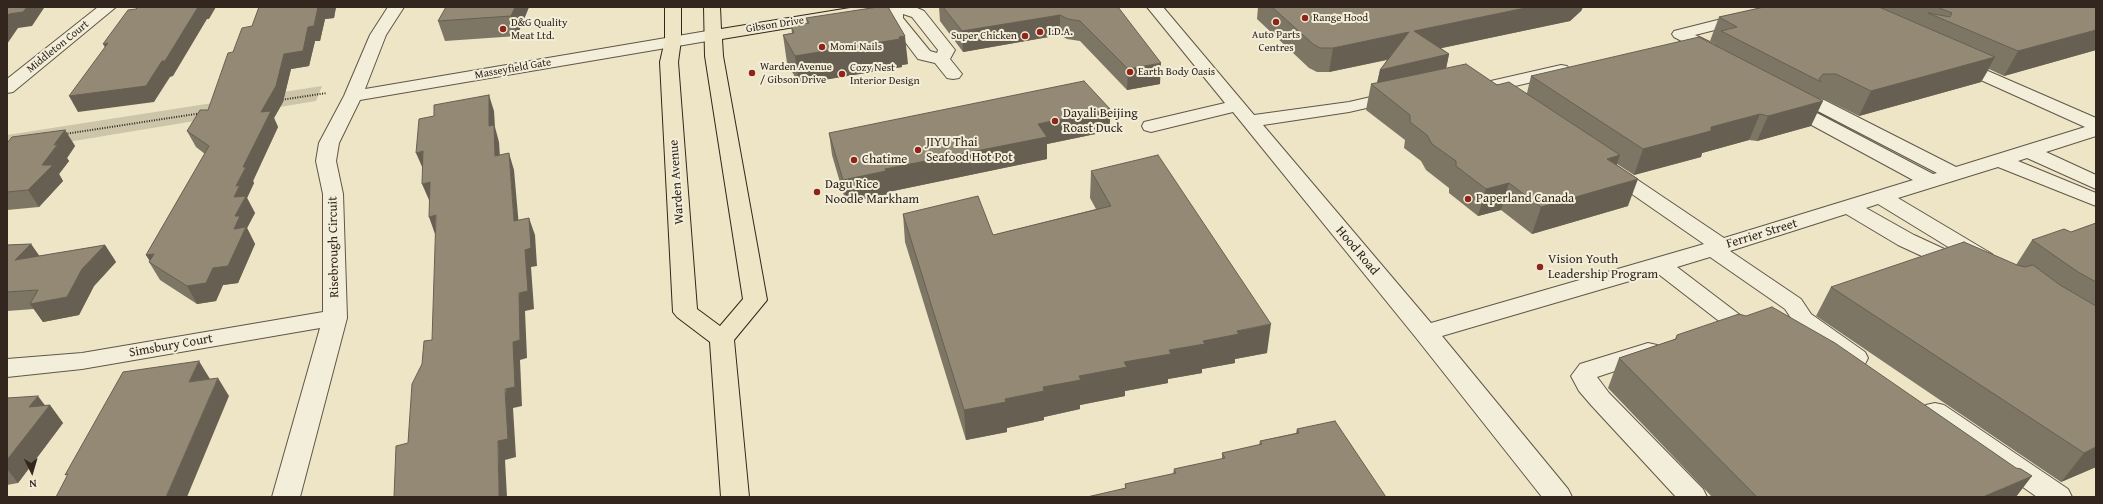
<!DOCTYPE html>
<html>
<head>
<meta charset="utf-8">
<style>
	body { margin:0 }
	#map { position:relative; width:2103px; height:504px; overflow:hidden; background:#ede5c5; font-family:"Gentium Book Plus",serif }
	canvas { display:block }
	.frame { position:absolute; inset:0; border:8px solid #32261e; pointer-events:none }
	.north { position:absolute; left:12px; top:452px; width:40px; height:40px; -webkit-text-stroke:3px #f3eed9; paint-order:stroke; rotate:175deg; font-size:11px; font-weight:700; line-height:16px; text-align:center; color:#32261e }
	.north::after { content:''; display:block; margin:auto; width:14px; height:18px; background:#32261e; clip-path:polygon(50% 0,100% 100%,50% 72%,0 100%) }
</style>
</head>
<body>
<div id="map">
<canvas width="2103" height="504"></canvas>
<div class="frame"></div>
<div class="north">N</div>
</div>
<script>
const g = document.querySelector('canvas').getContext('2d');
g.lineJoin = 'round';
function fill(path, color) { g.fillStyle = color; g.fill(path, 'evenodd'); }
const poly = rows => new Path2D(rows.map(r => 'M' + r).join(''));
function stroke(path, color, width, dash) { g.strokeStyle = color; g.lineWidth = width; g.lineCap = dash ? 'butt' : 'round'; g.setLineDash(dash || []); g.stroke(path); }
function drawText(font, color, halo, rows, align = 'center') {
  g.font = font + ' "Gentium Book Plus",serif'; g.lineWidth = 4; g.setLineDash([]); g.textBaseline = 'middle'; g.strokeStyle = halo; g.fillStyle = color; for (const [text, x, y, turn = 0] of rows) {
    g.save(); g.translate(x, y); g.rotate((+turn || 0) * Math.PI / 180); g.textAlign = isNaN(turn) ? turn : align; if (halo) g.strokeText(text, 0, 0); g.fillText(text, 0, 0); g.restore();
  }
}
const green = poly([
	[322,86,316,101,7,152,7,135]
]);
const path = poly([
	[280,100,327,93],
	[65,134,202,113]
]);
const minor = poly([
	[98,7,116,7,13,92,7,93,7,79,98,7],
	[388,7,404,7,386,35,365,89,713,30,719,32,721,35,719,38,713,40,360,100,339,143,336,161,343,194,347,318,300,497,272,497,320,328,82,369,7,377,7,359,82,353,323,312,323,194,316,161,319,143,344,96,370,35,388,7],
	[888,7,915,7,924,11,955,50,950,59,962,74,959,78,953,79,947,78,935,63,918,59,887,18,888,7],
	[903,14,912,17,938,50,937,53,930,51,903,18,903,14],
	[1147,7,1163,7,1254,115,1349,102,1397,91,1403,92,1406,96,1403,100,1397,101,1349,112,1263,125,1431,323,1704,244,1603,174,1600,170,1603,166,1610,164,1617,166,1724,238,1913,180,1782,109,1779,105,1782,101,1788,100,1794,101,1933,174,1937,173,1812,108,1809,104,1812,100,1818,99,1824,100,1956,167,2085,127,1952,67,1949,63,1952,59,1958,58,2096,118,2096,136,2046,152,2096,175,2096,189,2027,158,2018,161,2096,193,2096,206,1998,167,1898,198,1992,254,1995,259,1992,264,1984,266,1976,264,1878,204,1866,208,1914,235,1968,260,1971,265,1968,270,1960,272,1952,270,1898,245,1846,214,1730,251,1801,299,1811,314,1865,352,1868,358,1865,364,1856,366,1847,364,1795,324,1785,309,1710,257,1677,267,1744,318,1748,323,1744,328,1736,331,1728,328,1657,273,1442,336,1568,489,1572,497,1542,497,1417,339,1233,112,1151,132,1144,130,1142,126,1144,122,1225,103,1147,7],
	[1769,7,1796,7,1794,10,1695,35,1724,49,1726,53,1724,57,1718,58,1712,57,1674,37,1672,34,1674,31,1769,7],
	[1561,65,1567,66,1570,70,1567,74,1502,89,1503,91,1500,95,1494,96,1488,95,1479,87,1482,83,1561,65],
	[1648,343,1657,345,1660,351,1657,357,1597,377,1609,393,1703,489,1707,497,1676,497,1591,405,1579,391,1571,376,1580,364,1648,343],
	[1935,403,1944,405,2068,489,2072,497,2037,497,1926,419,1922,412,1926,405,1935,403]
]);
const major = poly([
	[665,7,681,7,681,40,678,62,697,309,720,326,743,299,705,56,704,7,720,7,721,29,856,7,893,7,891,10,885,12,722,39,723,56,767,300,734,340,749,497,721,497,710,342,677,317,673,312,660,62,665,40,665,7]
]);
const wall = poly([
	[259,7,336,7,334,18,325,19,320,41,315,41,309,66,291,69,283,102,274,118,278,127,253,181,254,183,247,198,255,213,247,228,255,244,238,283,223,285,216,301,197,304,160,280,149,262,150,261,146,255,205,154,196,147,187,131,208,110,233,52,252,26],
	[529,7,517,36,445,41,438,21],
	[939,7,1118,7,1160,84,1127,90,1080,41,1067,39,1060,35,963,52,940,21],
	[1258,7,1583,7,1581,11,1570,21,1441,48,1449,54,1446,69,1527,93,1531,76,1715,45,1716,44,1710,41,1719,17,1764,7,2096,7,2096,50,2004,76,1989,69,1981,82,1859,116,1824,99,1818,99,1811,126,1757,141,1749,140,1702,153,1701,157,1634,175,1617,164,1616,165,1628,206,1532,234,1501,210,1478,216,1449,193,1449,188,1426,170,1421,161,1404,148,1405,140,1366,110,1371,84,1377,83,1380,70,1387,60,1329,72,1317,72,1309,68,1257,19],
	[806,18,908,64,902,65,902,67,799,84,787,63,783,35,792,33,791,26,807,24],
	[1110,109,1110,131,1047,144,1047,159,888,192,888,194,846,203,832,155,829,133],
	[65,130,75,146,67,158,69,161,59,174,63,181,39,207,7,210,7,142],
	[1091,171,1267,353,1235,359,1235,363,1202,369,1202,373,1168,379,1168,383,1125,391,1125,396,1080,405,1080,409,1044,417,1044,420,1007,428,1007,432,966,440,905,242,903,214,993,235,1096,209,1090,198],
	[2096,223,2096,467,2061,482,1816,316,1831,287,2016,265,2032,240,2071,232],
	[31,244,39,256,105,245,116,262,94,286,79,315,43,322,34,309,7,311,7,245],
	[1677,335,2016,497,1712,497,1608,388,1619,358,1675,339],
	[7,398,45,405,50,405,63,423,18,483,7,485],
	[1297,429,1386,497,1125,489,1125,484,1173,474,1174,469,1222,459,1222,453,1259,445,1260,441,1296,433]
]);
const shadedWall = poly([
	[27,7,51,7,44,8,32,26,18,28,7,44,7,16,9,14],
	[198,7,216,7,209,19,207,19,173,76,170,77,154,102,78,112,69,96,162,61],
	[318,7,336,7,334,18,325,19,320,41,315,41,309,66,291,69,283,102,274,118,278,127,253,181,254,183,247,198,255,213,247,228,255,244,238,283,223,285,216,301,197,304,187,286,234,229,235,216,234,197,236,186,243,167,261,112,284,54,308,27],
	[515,7,529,7,517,36,511,16],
	[1530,7,1583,7,1581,11,1570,21,1409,55,1414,31],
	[1060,15,1060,35,963,52,962,31],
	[2096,30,2096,50,2004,76,2018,51],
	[1409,32,1404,56,1329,72,1333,48],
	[905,36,908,64,902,65,902,67,799,84,795,56],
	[108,43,112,59,103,44],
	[1449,54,1444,78,1376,88,1380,70],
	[1995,57,1981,82,1859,116,1871,91],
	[1161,63,1160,84,1127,90,1128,69],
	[489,95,494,111,495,127,499,142,501,172,495,156,489,126],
	[1823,101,1811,126,1757,141,1768,116],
	[1110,109,1110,131,1047,144,1047,159,888,192,888,194,846,203,843,180,885,169,1038,124],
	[1760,114,1749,140,1702,153,1701,157,1634,175,1643,149,1711,127],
	[65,130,75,146,67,158,69,161,59,174,63,181,39,207,28,190,54,145],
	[423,151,423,169,416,153],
	[509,153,514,170,520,238,514,221],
	[1620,155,1611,182,1607,159],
	[1638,179,1628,206,1532,234,1541,207],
	[430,182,436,199,429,200,422,184],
	[1509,183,1501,210,1478,216,1486,189],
	[436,215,435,234,429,217],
	[529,218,535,235,537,266,531,267,534,309,525,311,527,358,520,360,522,406,513,408,516,457,505,460,507,497,499,497,498,441,513,342,525,250],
	[31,244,43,261,15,260],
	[105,245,116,262,94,286,79,315,43,322,30,304,82,269],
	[154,254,151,263,146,255],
	[1271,324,1267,353,1235,359,1235,363,1202,369,1202,373,1168,379,1168,383,1125,391,1125,396,1080,405,1080,409,1044,417,1044,420,1007,428,1007,432,966,440,964,410,1005,399,1124,362,1169,350,1237,331],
	[199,361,210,379,189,382],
	[218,378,229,396,187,497,166,497],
	[38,396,47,408,50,405,63,423,18,483,7,469,7,460,29,407],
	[2096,447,2096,467,2061,482,2084,453],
	[2032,476,2016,497,1983,497]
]);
const building = poly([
	[7,7,27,7,23,12,9,14,7,16,7,7],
	[138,7,198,7,165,61,162,61,146,86,69,96,108,43,103,44,128,10,136,9,138,7],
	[259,7,318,7,314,26,308,27,303,51,284,54,276,86,261,112,271,111,243,167,246,167,236,186,240,185,234,197,246,196,235,216,240,216,234,229,246,227,228,266,213,268,206,283,187,286,149,262,154,254,146,255,209,146,187,131,200,110,208,110,228,53,233,52,242,28,252,26,259,7],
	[446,7,515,7,511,16,438,21,446,7],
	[878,7,888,7,905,36,899,37,900,39,795,56,783,35,794,33,791,26,809,23,806,18,878,7],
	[943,7,1118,7,1161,63,1128,69,1080,21,1068,19,1060,15,962,31,943,7],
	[1272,7,1530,7,1414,31,1449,54,1380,70,1409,32,1333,48,1320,48,1313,44,1272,7],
	[1764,7,1879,7,1995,57,1871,91,1836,74,1823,74,1819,79,1821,82,1721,31,1737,27,1719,17,1764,7],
	[1937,7,2096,7,2096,30,2018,51,1928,13,1950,17,1952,13,1937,7],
	[1699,37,1823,101,1768,116,1760,114,1711,127,1711,131,1643,149,1531,76,1699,37],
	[1466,64,1497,85,1509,82,1620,155,1607,159,1638,179,1541,207,1509,183,1486,189,1456,166,1456,161,1432,144,1427,135,1410,122,1410,115,1371,84,1466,64],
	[1084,81,1110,109,1038,124,1047,137,885,169,886,171,843,180,829,133,1084,81],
	[489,95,489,126,494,125,495,156,509,153,514,221,529,218,531,248,525,250,528,291,519,293,520,340,513,342,515,387,505,389,508,439,498,441,499,497,394,497,396,446,408,443,412,384,422,364,424,341,432,340,436,215,429,217,430,182,422,184,423,151,416,153,419,119,434,116,434,105,489,95],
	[65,130,54,145,58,144,42,165,53,165,28,190,7,192,7,142,8,142,12,137,65,130],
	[1158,155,1271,324,1237,331,1239,334,1203,341,1205,344,1169,350,1171,354,1124,362,1127,367,1079,376,1081,380,1043,387,1044,391,1005,399,1006,402,964,410,903,214,978,196,993,235,1111,206,1091,171,1158,155],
	[2096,223,2096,282,2078,272,2032,240,2064,229,2071,232,2096,223],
	[1964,242,2017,265,2025,267,2033,265,2060,285,2096,306,2096,447,2084,453,1831,287,1964,242],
	[31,244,15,260,105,245,82,269,67,297,30,304,38,290,7,292,7,245,31,244],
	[1772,307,1835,343,2016,468,2021,469,2032,476,1983,497,1757,497,1619,358,1676,339,1677,335,1739,314,1746,316,1772,307],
	[199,361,189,382,218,378,166,497,56,497,68,474,65,475,123,372,199,361],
	[38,396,29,407,50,405,7,460,7,398,38,396],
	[1335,421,1386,497,1087,497,1126,488,1125,484,1176,473,1174,469,1225,458,1222,453,1262,444,1260,441,1299,433,1297,429,1335,421]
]);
const markers = [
	[1305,18,4,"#8f2418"],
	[1276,22,4,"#8f2418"],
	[503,29,4,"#8f2418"],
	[1040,32,4,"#8f2418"],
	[1025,36,4,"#8f2418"],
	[822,47,4,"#8f2418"],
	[1130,72,4,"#8f2418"],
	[752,73,4,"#8f2418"],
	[842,74,4,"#8f2418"],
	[1055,121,4,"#8f2418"],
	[918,150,4,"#8f2418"],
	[854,160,4,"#8f2418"],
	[817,192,4,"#8f2418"],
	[1468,199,4,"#8f2418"],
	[1540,267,4,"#8f2418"]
];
const farPoinames = [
	["Range Hood",1313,18],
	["D&G Quality",511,23],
	["Meat Ltd.",511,36],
	["I.D.A.",1048,32],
	["Auto Parts",1276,35,"center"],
	["Centres",1276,48,"center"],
	["Super Chicken",1017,36,"right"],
	["Momi Nails",830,47],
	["Warden Avenue",760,67],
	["/ Gibson Drive",760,80],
	["Cozy Nest",850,68],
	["Interior Design",850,81],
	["Earth Body Oasis",1138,72]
];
const farStreetnames = [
	["Gibson Drive",775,25,-9],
	["Middleton Court",58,47,-39],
	["Masseyfield Gate",513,69,-10]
];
const poiNames = [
	["Dayali Beijing",1063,114],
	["Roast Duck",1063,129],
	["JIYU Thai",926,143],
	["Seafood Hot Pot",926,158],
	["Chatime",862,160],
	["Dagu Rice",825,185],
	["Noodle Markham",825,200],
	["Paperland Canada",1476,199],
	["Vision Youth",1548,260],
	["Leadership Program",1548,275]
];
const streetNames = [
	["Warden Avenue",677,182,-94],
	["Ferrier Street",1762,234,-17],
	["Risebrough Circuit",334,247,-91],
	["Hood Road",1357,251,50],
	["Simsbury Court",171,346,-10]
];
fill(green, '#cdc5a9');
stroke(minor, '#615648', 2);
stroke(major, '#32261e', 2);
stroke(path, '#32261e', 2, [1, 1.5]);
fill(minor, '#f3eed9');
fill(major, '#ede5c5');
fill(wall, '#7e7665');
fill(shadedWall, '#676052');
fill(building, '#938975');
stroke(building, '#676052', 1);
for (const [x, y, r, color] of markers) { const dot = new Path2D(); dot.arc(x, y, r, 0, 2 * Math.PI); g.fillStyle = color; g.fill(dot); stroke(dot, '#f3eed9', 1.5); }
drawText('11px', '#32261e', '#f3eed9', farPoinames, 'left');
drawText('11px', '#32261e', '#f3eed9', farStreetnames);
drawText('13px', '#32261e', '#f3eed9', poiNames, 'left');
drawText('13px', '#32261e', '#f3eed9', streetNames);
</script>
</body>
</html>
